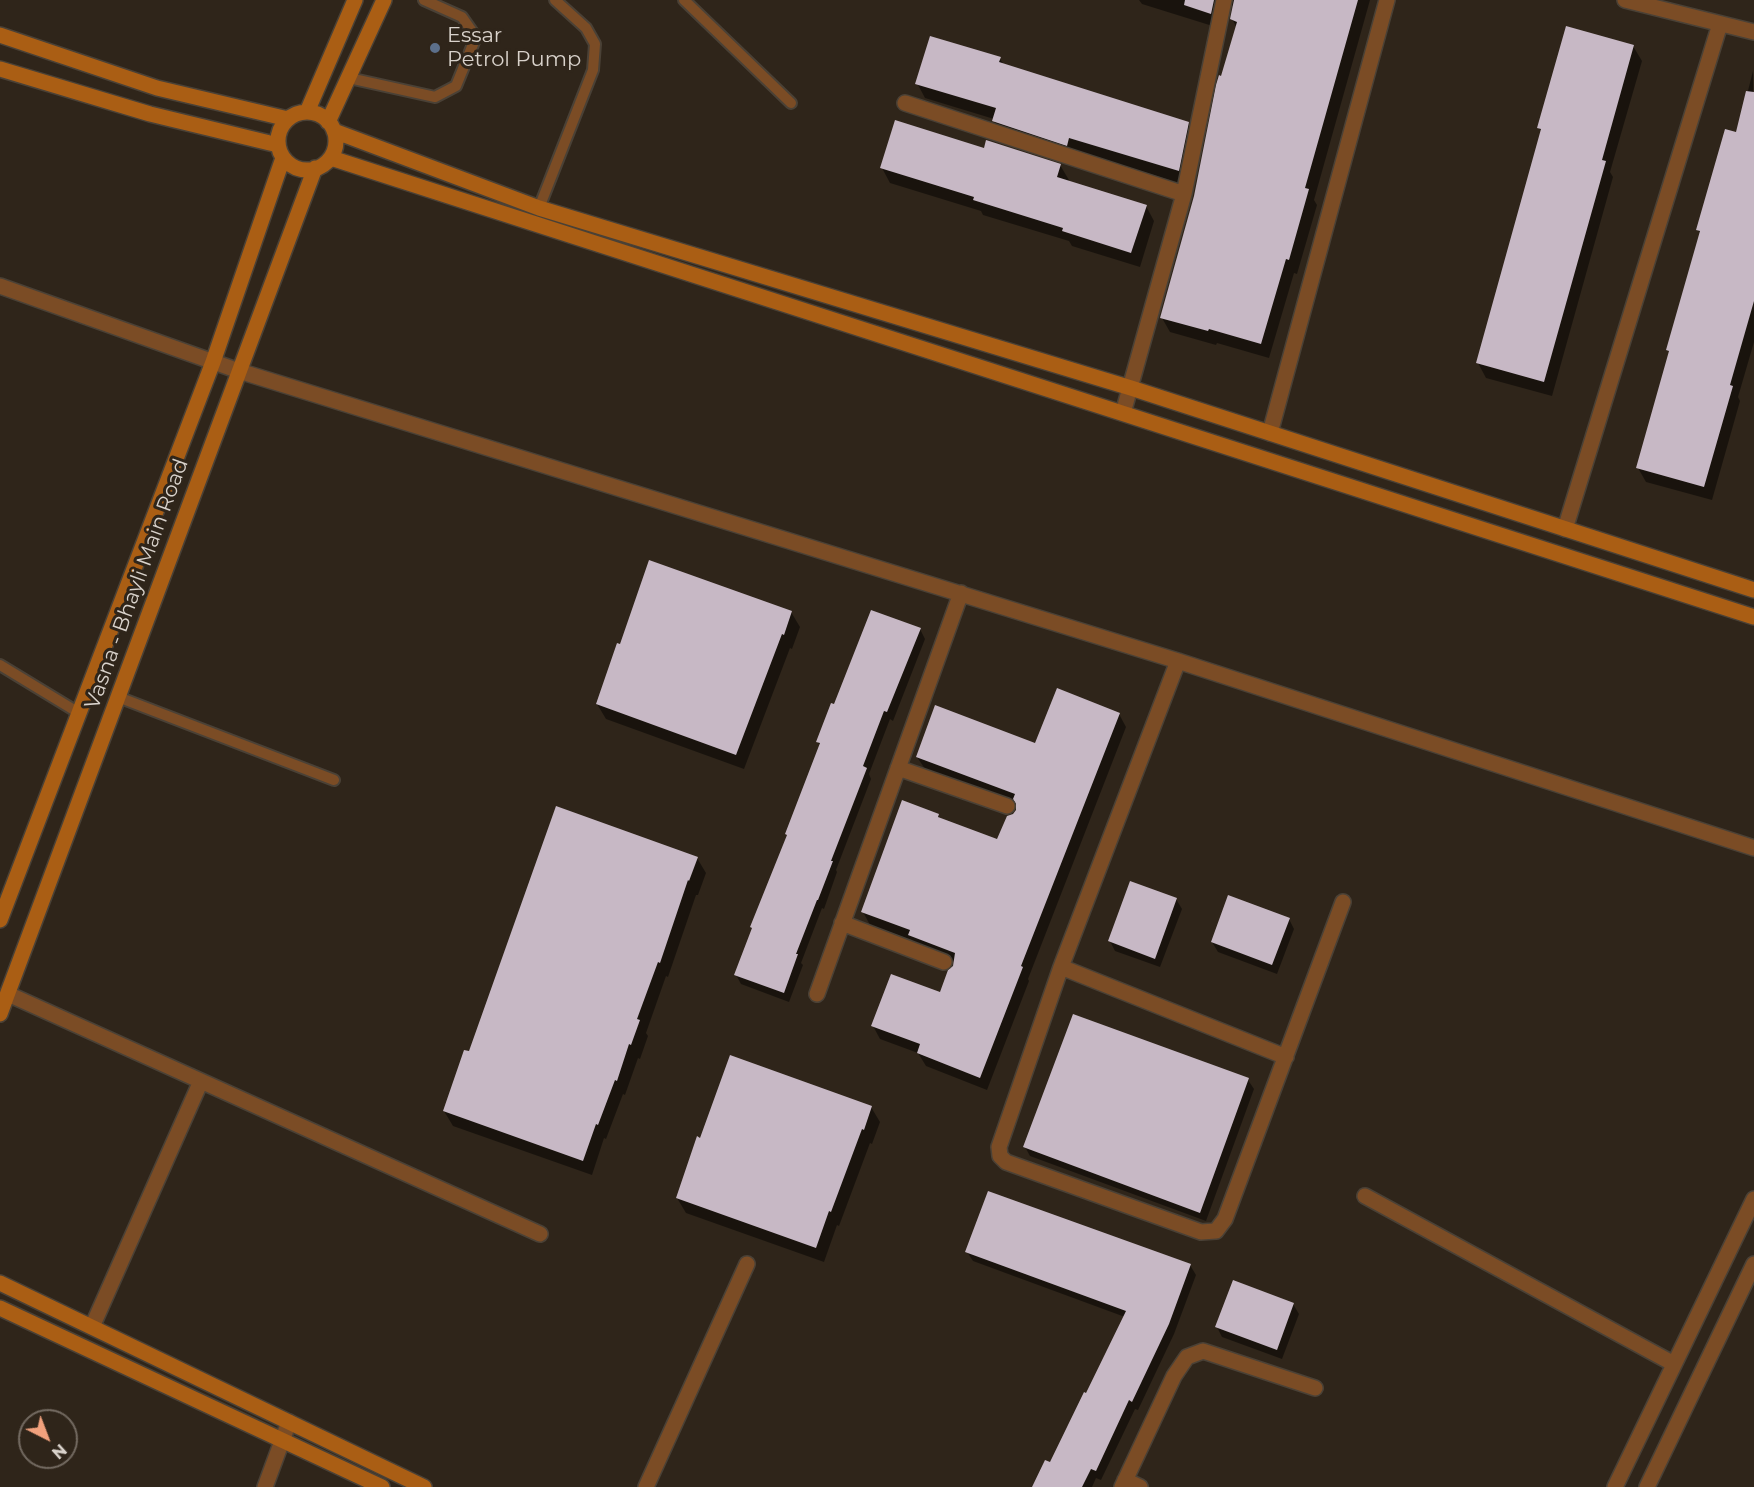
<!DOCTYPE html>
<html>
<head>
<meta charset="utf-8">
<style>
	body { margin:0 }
	#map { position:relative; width:1754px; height:1487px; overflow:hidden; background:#2f251a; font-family:Montserrat,sans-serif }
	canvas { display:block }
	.north { position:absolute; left:18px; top:1409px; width:60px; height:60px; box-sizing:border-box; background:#2f251a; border:2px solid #736a61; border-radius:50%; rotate:138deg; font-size:16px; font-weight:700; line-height:24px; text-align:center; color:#d9d2cb }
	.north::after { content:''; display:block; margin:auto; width:21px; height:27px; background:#f1a17d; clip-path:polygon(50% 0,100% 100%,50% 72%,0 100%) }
</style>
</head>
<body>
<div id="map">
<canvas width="1754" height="1487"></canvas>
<div class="north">N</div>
</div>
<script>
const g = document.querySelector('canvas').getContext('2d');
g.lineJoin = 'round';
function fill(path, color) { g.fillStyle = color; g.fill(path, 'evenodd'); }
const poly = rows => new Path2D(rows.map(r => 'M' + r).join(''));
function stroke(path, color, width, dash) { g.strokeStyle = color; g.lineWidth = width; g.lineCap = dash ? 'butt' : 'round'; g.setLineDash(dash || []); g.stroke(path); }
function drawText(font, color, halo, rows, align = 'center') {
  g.font = font + ' Montserrat,sans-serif'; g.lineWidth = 6; g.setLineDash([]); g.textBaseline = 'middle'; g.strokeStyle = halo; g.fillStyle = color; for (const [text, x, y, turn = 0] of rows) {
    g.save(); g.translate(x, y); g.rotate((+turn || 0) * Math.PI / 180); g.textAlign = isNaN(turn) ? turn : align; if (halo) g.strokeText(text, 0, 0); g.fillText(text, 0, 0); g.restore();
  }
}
const shadow = poly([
	[1139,0,1370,0,1314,200,1317,205,1297,274,1294,273,1269,358,1217,343,1216,345,1170,332,1162,318,1195,196,1222,78,1237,28,1232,19,1234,5,1225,8,1219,28,1142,4],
	[1633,46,1642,61,1610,172,1613,177,1552,396,1486,378,1478,363,1542,132,1539,128],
	[1000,59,1004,65,1188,123,1197,138,1187,185,1078,152,1002,136,994,121,994,119,925,98,917,83],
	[1753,71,1754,342,1738,397,1740,401,1712,500,1646,482,1638,468,1670,354,1668,350,1701,235,1698,230,1737,134],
	[985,150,1060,165,1069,180,1068,182,1146,206,1154,221,1140,267,1072,246,1069,241,983,215,981,211,890,183,882,168],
	[791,612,800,627,792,649,790,648,744,769,606,719,597,704],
	[920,629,925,639,893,721,890,719,869,774,871,779,836,870,837,872,824,909,822,908,801,963,803,965,789,1002,741,984,736,975,820,746,818,742,835,706],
	[1119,714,1126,727,1028,979,1029,981,987,1090,926,1066,918,1053,880,1039,873,1026,941,994,955,962,917,948,912,940,870,925,863,912,938,815,940,819,998,841,1017,810,1018,805,925,769,917,757,1036,745],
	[697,858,706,873,698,895,696,895,668,977,666,976,646,1033,648,1036,640,1059,638,1058,625,1095,623,1094,606,1139,604,1138,592,1175,453,1126,444,1111,469,1053],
	[1176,899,1182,909,1160,967,1115,951,1110,941],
	[1289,919,1294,929,1277,974,1218,952,1212,942],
	[1074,1016,1248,1080,1254,1089,1206,1221,1030,1156,1025,1147],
	[871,1107,880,1122,872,1144,870,1143,839,1226,837,1225,824,1262,686,1213,677,1198],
	[967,1252,1190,1265,1196,1275,1174,1334,1138,1410,1135,1409,1101,1480,1096,1478,1092,1487,1034,1487,1051,1464,1087,1395,1125,1317,973,1261],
	[1293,1304,1299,1314,1282,1359,1222,1337,1217,1327]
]);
const building = poly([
	[1185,0,1214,0,1211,14,1184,5],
	[1234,0,1358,0,1305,188,1309,189,1289,260,1286,259,1261,344,1209,329,1208,331,1160,318,1194,196,1216,85,1219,75,1221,76,1237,22,1230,19],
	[1566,26,1634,45,1602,160,1606,161,1544,382,1476,363,1541,129,1537,128],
	[930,36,1001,57,999,62,1189,122,1179,171,1069,138,1067,146,992,121,996,108,915,84],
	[1746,91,1754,92,1754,301,1730,385,1733,386,1704,487,1636,468,1669,351,1666,350,1700,231,1696,230,1725,129,1736,132],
	[895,120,984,148,986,140,1061,164,1057,177,1147,205,1131,253,1062,231,1063,228,973,200,974,197,880,168],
	[649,560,792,611,784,635,782,634,736,755,596,704,617,643,620,644],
	[871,610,921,628,887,712,884,711,863,766,867,768,831,861,833,861,818,900,817,900,796,954,798,954,784,993,734,975,752,928,750,927,787,835,785,834,820,743,816,742,831,703,834,704],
	[1057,688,1120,713,1021,966,1023,967,980,1078,917,1053,920,1044,871,1026,891,974,940,992,948,970,953,966,955,953,908,935,910,930,861,912,902,800,939,814,938,817,997,839,1007,816,1013,814,1016,810,1016,804,1013,799,1015,794,916,757,935,705,1035,743],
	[556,806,698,857,689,881,688,880,660,963,658,962,637,1019,640,1020,631,1045,629,1044,617,1081,615,1080,598,1125,596,1124,583,1161,443,1111,464,1050,469,1051],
	[1130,881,1177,898,1155,959,1108,941],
	[1228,895,1290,918,1272,965,1211,942],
	[1073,1014,1249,1078,1200,1213,1023,1147],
	[730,1055,872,1106,864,1130,862,1129,831,1212,829,1211,816,1248,676,1198,697,1136,700,1138],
	[988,1191,1191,1264,1169,1324,1132,1402,1129,1400,1096,1471,1091,1469,1082,1487,1032,1487,1045,1460,1050,1462,1084,1392,1086,1393,1126,1311,965,1252],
	[1233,1280,1294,1303,1277,1350,1215,1327]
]);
const lane = poly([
	[684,0,791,103],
	[349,78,435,97,456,86,476,37,462,17,424,0],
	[539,208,593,70,595,44,586,28,555,0],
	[0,665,79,713],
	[118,697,334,780]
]);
const street = poly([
	[1625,0,1754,32],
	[905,103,1184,194],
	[0,286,239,371,1178,661,1754,848],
	[1123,413,1184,194,1224,0],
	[1270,433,1387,0],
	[1565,529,1720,24],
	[1178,661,1061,967,999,1147,1000,1156,1006,1162,1201,1232,1216,1231,1225,1219,1343,902],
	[898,768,1007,806],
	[842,923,944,962],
	[1061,967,1286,1057],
	[8,994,540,1234],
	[817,994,961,593],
	[1365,1196,1674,1364],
	[92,1327,201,1081],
	[1125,1480,1140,1487],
	[265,1487,289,1422],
	[646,1487,747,1264],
	[1122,1487,1174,1376,1187,1357,1203,1351,1315,1388],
	[1615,1487,1754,1199],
	[1647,1487,1754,1264]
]);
const secondary = poly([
	[0,35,157,88,288,119],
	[0,69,150,114,278,145],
	[307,112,355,0],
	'278 141a29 29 0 1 1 58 0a29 29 0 1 1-58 0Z',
	[328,122,384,0],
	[334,131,539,208,1131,388,1754,590],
	[331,158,1754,617],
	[0,920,213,362,283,158],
	[0,1014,315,168],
	[0,1283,424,1487],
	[0,1308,382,1487]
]);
const markers = [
	[435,48,6,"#5c6f8a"]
];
const poiNames = [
	["Essar",447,36],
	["Petrol Pump",447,60]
];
const streetNames = [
	["Vasna - Bhayli Main Road",137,584,-70]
];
fill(shadow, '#0007');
fill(building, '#c7b8c5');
stroke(lane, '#4a4136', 14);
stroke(street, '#4a4136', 18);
stroke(secondary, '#4a4136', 18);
stroke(lane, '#7b4c25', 10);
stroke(street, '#7b4c25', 15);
stroke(secondary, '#aa5e14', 15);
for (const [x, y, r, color] of markers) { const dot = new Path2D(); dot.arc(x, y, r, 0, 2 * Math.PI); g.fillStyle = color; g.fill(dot); stroke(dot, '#2f251a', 2); }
drawText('21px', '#d9d2cb', '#2f251a', poiNames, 'left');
drawText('21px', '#d9d2cb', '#2f251a', streetNames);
</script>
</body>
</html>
